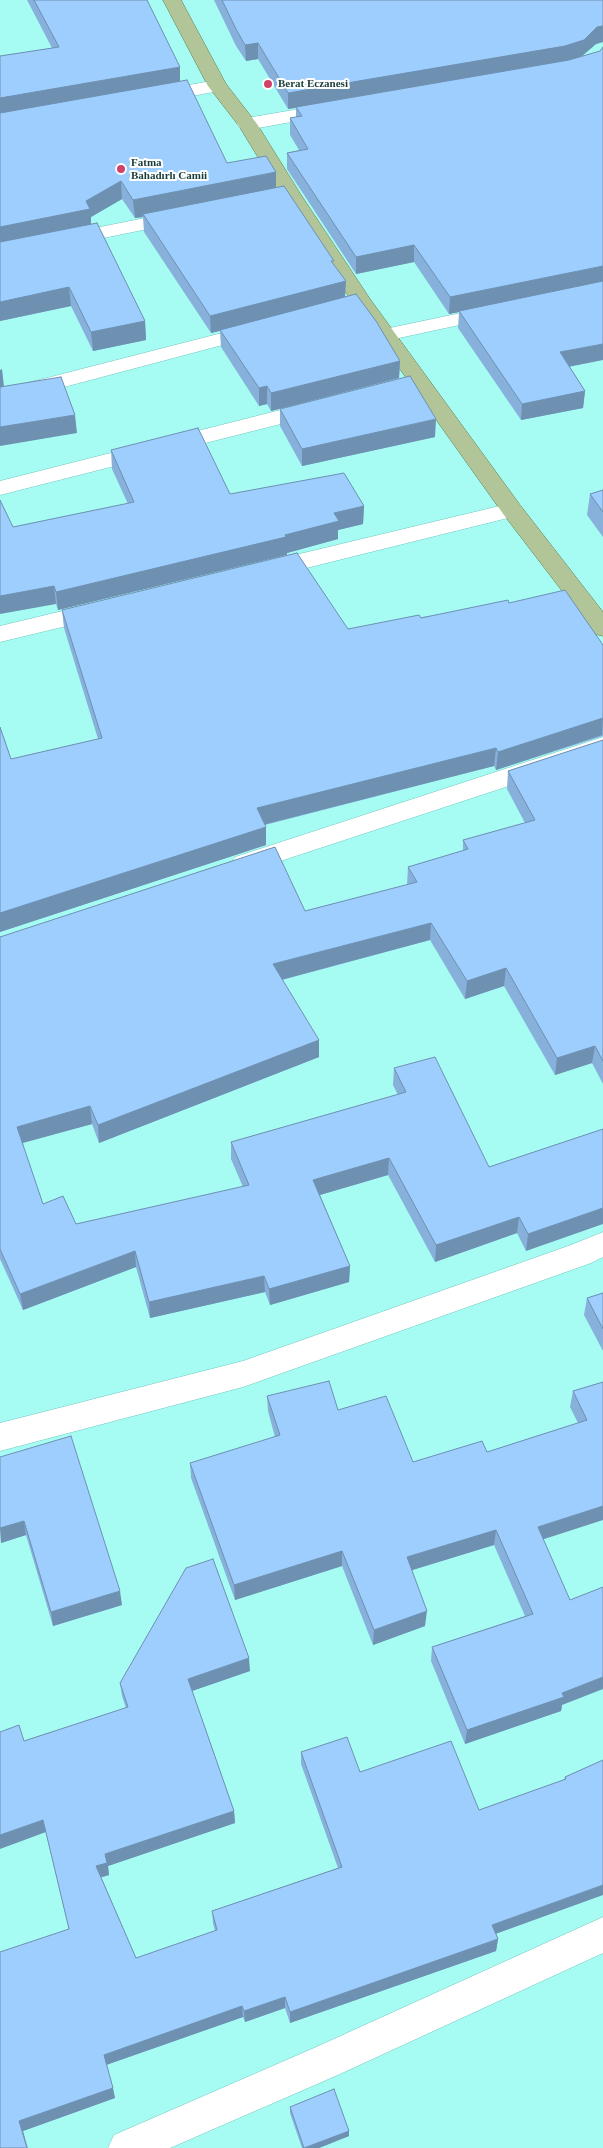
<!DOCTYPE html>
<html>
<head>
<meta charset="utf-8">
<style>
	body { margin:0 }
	canvas { display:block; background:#a6fcf3 }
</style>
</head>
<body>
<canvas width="603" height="2148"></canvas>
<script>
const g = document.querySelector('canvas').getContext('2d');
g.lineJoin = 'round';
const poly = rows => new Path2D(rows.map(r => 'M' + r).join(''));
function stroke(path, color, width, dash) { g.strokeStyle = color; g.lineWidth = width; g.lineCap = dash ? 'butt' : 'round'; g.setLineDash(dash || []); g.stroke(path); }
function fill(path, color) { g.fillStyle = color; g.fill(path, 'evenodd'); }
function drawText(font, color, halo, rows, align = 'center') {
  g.font = font + ' Georgia,serif'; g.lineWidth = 4; g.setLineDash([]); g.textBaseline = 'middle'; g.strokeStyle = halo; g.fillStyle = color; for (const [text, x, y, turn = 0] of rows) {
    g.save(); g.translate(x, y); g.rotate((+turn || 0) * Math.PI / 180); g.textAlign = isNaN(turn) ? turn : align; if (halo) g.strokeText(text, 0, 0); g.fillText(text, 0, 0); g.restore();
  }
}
const minor = poly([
	[217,80,224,82,226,86,224,90,155,103,148,101,146,97,148,93,155,91,217,80],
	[334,103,341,105,343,109,341,113,247,130,240,128,237,124,240,120,247,118,334,103],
	[180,211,187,213,190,217,187,221,0,259,0,247,180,211],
	[494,306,501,308,504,312,501,316,385,341,378,339,375,335,378,331,385,329,494,306],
	[257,324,264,326,267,330,264,334,0,404,0,390,257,324],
	[316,401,324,403,327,408,324,413,0,495,0,481,316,401],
	[512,503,520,505,523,510,520,515,266,578,258,575,254,570,258,565,266,562,512,503],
	[100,602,108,604,112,610,108,616,0,642,0,626,100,602],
	[603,737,603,755,244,873,235,871,231,864,235,857,603,737],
	[603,1232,603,1257,591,1263,243,1387,0,1451,0,1423,243,1361,571,1245,603,1232],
	[603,1917,603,1953,340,2074,170,2148,108,2148,114,2135,314,2048,603,1917]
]);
const major = poly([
	[163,0,181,0,226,84,257,124,301,195,370,299,520,505,603,612,603,636,595,634,504,515,355,306,281,195,239,126,208,86,163,0]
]);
const wall = poly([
	[27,0,147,0,180,82,227,163,276,188,334,266,345,297,400,361,399,378,271,411,267,404,259,406,221,347,220,331,211,333,144,232,143,217,135,218,122,199,91,217,91,224,145,321,146,340,93,351,71,306,0,321,0,56,52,48],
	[214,0,603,0,603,42,596,44,582,56,570,367,585,391,583,408,521,420,458,328,459,312,449,314,414,262,356,274,287,169,287,153,299,150,290,135,290,118,296,117,296,108,288,109,258,59,246,61,236,46],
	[280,409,435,437,302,466,280,426],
	[111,450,230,494,364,506,363,524,338,530,338,539,287,553,58,610,56,604,13,527,128,504,112,469],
	[603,490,603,537,587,515,590,494],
	[509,603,603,645,603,736,496,770,494,766,265,825,266,845,0,932,0,727,11,759,98,739,64,628,62,610,348,629],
	[603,740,603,1084,592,1063,555,1075,504,986,465,999,430,940,282,980,319,1057,99,1143,92,1124,22,1143,43,1204,76,1224,243,1187,231,1159,231,1142,398,1095,393,1085,394,1068,489,1167,603,1129,526,1251,517,1233,435,1262,388,1175,320,1195,350,1266,349,1282,270,1305,265,1292,150,1318,136,1267,23,1310,0,1259,0,937,305,911,407,885,408,867,463,851,463,840,525,823,507,789,508,771],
	[603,1293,603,1351,584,1315,587,1298],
	[603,1382,543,1539,562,1705,561,1711,465,1744,431,1661,432,1647,525,1616,494,1545,412,1570,425,1626,373,1645,342,1566,235,1600,191,1478,190,1463,275,1437,268,1411,267,1396,338,1410,413,1462,487,1452,578,1423,570,1407,573,1391],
	[0,1457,122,1605,53,1626,26,1535,1,1543],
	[250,1671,192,1691,234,1811,235,1823,108,1866,109,1875,101,1877,136,1958,215,1931,213,1923,212,1911,338,1868,301,1764,301,1752,360,1772,479,1810,564,1780,565,1777,603,1760,496,1934,498,1939,496,1951,290,2023,285,2008,245,2022,243,2017,106,2065,115,2098,23,2131,28,2148,0,2148,69,1929,24,1741,126,1708,122,1696,120,1683],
	[290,2107,349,2131,349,2136,319,2148,302,2148,290,2113]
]);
const shadedWall = poly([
	[603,26,603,42,596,44,582,56,564,62,288,109,288,93],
	[258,43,258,59,246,61,245,45],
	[180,67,180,84,0,116,0,98],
	[276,172,276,190,143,214,143,217,135,218,133,200],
	[121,181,122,199,91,217,91,227,0,246,0,227,86,201],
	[414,245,414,262,356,274,356,257],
	[603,266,603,283,449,314,450,297],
	[346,281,345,298,211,333,210,316],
	[69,287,71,306,0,321,0,302],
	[145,321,146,340,93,351,91,332],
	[603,344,603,360,558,369,560,352],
	[400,361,399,378,271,411,271,393],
	[2,369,4,387,0,389,0,370],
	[267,386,267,404,259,406,259,388],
	[585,391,583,408,521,420,522,404],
	[75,415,77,433,0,446,0,427],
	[436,419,435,437,302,466,302,449],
	[364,506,363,524,338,530,338,539,287,553,287,555,58,610,56,592,285,535,334,513],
	[54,586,56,604,0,614,0,596],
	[603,718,602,735,496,770,498,752],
	[496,748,494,766,258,826,257,808],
	[266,827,266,845,0,932,0,913],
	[431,923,430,940,273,982,273,964],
	[506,968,504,986,465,999,467,981],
	[319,1040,319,1057,99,1143,98,1125],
	[595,1046,592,1063,555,1075,557,1058],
	[90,1106,92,1124,19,1144,17,1127],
	[389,1158,388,1175,313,1197,313,1180],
	[603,1208,603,1224,526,1251,528,1234],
	[519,1217,517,1233,435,1262,436,1245],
	[135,1251,136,1267,23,1310,20,1294],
	[350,1266,349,1282,270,1305,269,1289],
	[264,1276,265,1292,150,1318,149,1302],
	[603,1506,603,1520,535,1542,538,1527],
	[24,1521,26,1535,1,1543,0,1528],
	[496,1530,494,1545,406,1572,407,1557],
	[342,1551,342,1566,235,1600,234,1585],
	[120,1591,122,1605,53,1626,51,1612],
	[427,1611,425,1626,373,1645,374,1630],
	[249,1658,250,1671,189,1692,188,1679],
	[603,1677,603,1689,562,1705,561,1711,465,1744,467,1730],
	[234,1811,235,1823,108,1866,109,1875,99,1878,96,1866,105,1854],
	[43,1820,46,1832,0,1849,0,1835],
	[603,1885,603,1895,490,1936,492,1925],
	[498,1939,496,1951,290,2023,290,2012],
	[285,1997,285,2008,245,2022,244,2011],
	[242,2006,243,2017,106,2065,104,2055],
	[113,2088,115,2098,23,2131,27,2148,19,2121],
	[349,2131,349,2136,319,2148,305,2148]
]);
const building = poly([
	[34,0,147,0,180,67,0,98,0,56,59,47,34,0],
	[222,0,603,0,603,26,597,27,584,40,565,46,288,93,258,43,245,45,236,29,222,0],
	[603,47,603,266,450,297,414,245,356,257,287,153,308,149,290,118,302,116,296,107,569,60,600,51,603,47],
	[187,80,227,163,266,156,276,172,133,200,121,181,86,201,90,209,0,227,0,113,187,80],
	[284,186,334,261,331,261,346,281,210,316,143,214,284,186],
	[97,223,145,321,91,332,69,287,0,302,0,242,97,223],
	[603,281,603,344,560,352,585,391,522,404,459,311,603,281],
	[356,294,376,321,400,361,271,393,267,386,259,388,220,330,356,294],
	[410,376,436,419,302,449,280,409,410,376],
	[61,377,75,415,0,427,0,387,61,377],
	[198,428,230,494,344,473,364,506,334,513,339,521,285,535,286,537,56,592,54,586,0,596,0,500,13,527,134,502,111,450,198,428],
	[603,490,603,512,590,494,603,490],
	[297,553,348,629,419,615,421,618,508,600,509,603,565,590,603,645,603,718,498,752,496,748,257,808,266,827,0,913,0,727,11,759,102,738,62,610,297,553],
	[603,740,603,1061,595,1046,557,1058,506,968,467,981,431,923,273,964,319,1040,98,1125,90,1106,17,1127,43,1204,63,1196,76,1224,249,1185,231,1142,406,1092,394,1068,435,1057,489,1167,603,1129,603,1208,528,1234,519,1217,436,1245,389,1158,313,1180,350,1266,269,1289,264,1276,149,1302,135,1251,20,1294,0,1249,0,937,275,847,305,911,417,882,408,867,468,849,463,840,535,820,508,771,603,740],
	[603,1293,603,1329,587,1298,603,1293],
	[329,1381,338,1410,386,1396,413,1462,482,1441,487,1452,587,1420,573,1391,603,1382,603,1506,538,1527,570,1600,603,1587,603,1677,562,1693,564,1697,467,1730,432,1647,533,1614,496,1530,407,1557,427,1611,374,1630,342,1551,234,1585,190,1463,280,1435,267,1396,329,1381],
	[71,1436,120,1591,51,1612,24,1521,0,1528,0,1457,71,1436],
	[213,1559,249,1658,188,1679,234,1811,105,1854,107,1863,96,1866,136,1958,217,1930,212,1911,342,1867,301,1752,347,1737,360,1772,451,1741,479,1810,566,1779,565,1777,603,1760,603,1885,492,1925,498,1939,290,2012,285,1997,244,2011,242,2006,104,2055,113,2088,19,2121,27,2148,0,2148,0,1952,69,1929,43,1820,0,1835,0,1732,19,1725,24,1741,128,1707,120,1683,186,1568,213,1559],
	[334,2089,349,2131,304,2148,290,2107,334,2089]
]);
const markers = [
	[268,84,5,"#d14269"],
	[121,169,5,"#d14269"]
];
const farPoinames = [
	["Berat Eczanesi",278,84],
	["Fatma",131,163],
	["Bahadırlı Camii",131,176]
];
stroke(minor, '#70c6be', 1);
stroke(major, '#5b7c4b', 1);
fill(minor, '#fff');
fill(major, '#b2c599');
fill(wall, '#87b1da');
fill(shadedWall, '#6e90b1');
fill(building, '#9dcefd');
stroke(building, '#6e90b1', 1);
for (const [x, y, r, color] of markers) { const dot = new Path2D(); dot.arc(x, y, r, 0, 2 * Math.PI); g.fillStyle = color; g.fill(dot); stroke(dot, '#fff', 2); }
drawText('bold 11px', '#173c39', '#fff', farPoinames, 'left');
</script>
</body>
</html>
